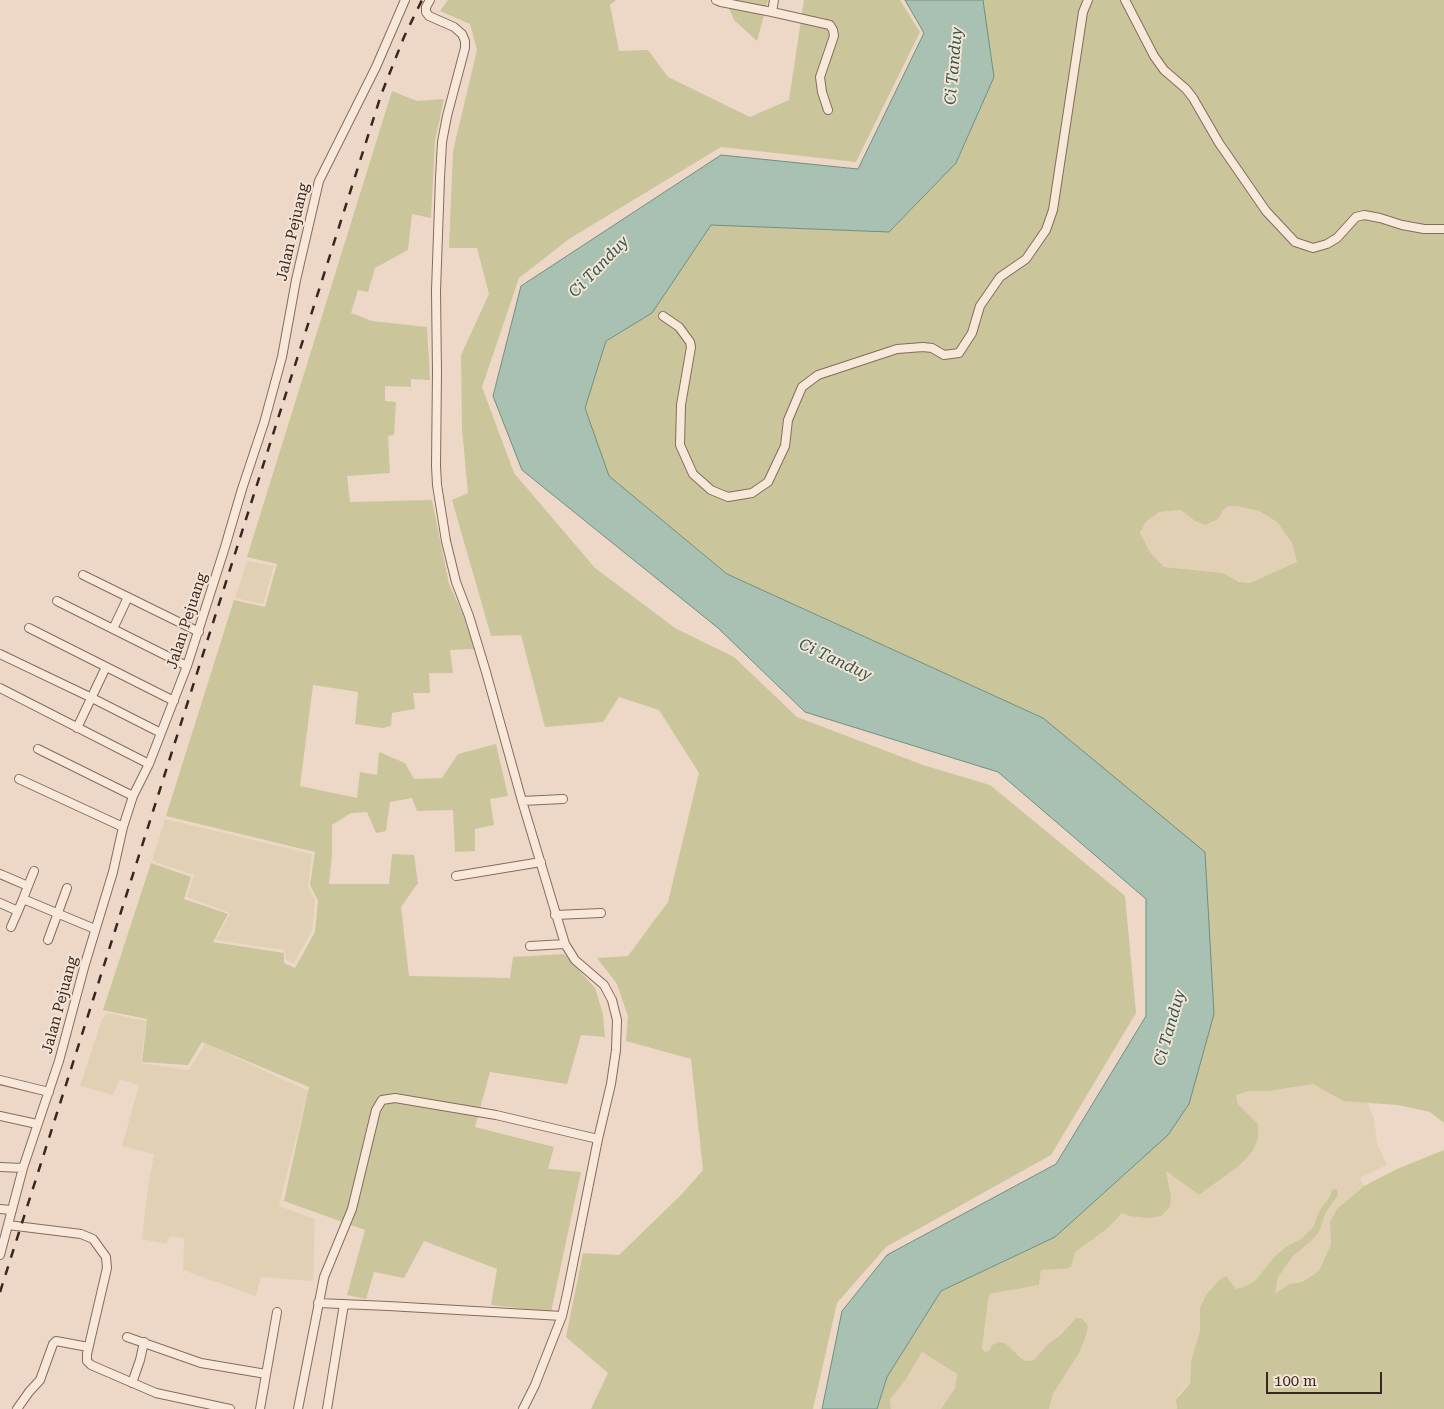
<!DOCTYPE html>
<html>
<head>
<meta charset="utf-8">
<style>
	body { margin:0 }
	#map { position:relative; width:1444px; height:1409px; overflow:hidden; background:#edd8c7; font-family:"Roboto Serif",serif }
	canvas { display:block }
	.scale { position:absolute; left:1266px; top:1372px; width:116px; height:22px; box-sizing:border-box; border:2px solid #392620; border-top:0; padding-left:6px; font-size:15px; line-height:18px; white-space:nowrap; color:#392620; -webkit-text-stroke:4px #f4e4d6; paint-order:stroke }
</style>
</head>
<body>
<div id="map">
<canvas width="1444" height="1409"></canvas>
<div class="scale">100 m</div>
</div>
<script>
const g = document.querySelector('canvas').getContext('2d');
g.lineJoin = 'round';
function fill(path, color) { g.fillStyle = color; g.fill(path, 'evenodd'); }
const poly = rows => new Path2D(rows.map(r => 'M' + r).join(''));
function stroke(path, color, width, dash) { g.strokeStyle = color; g.lineWidth = width; g.lineCap = dash ? 'butt' : 'round'; g.setLineDash(dash || []); g.stroke(path); }
function drawText(font, color, halo, rows, align = 'center') {
  g.font = font + ' "Roboto Serif",serif'; g.lineWidth = 4; g.setLineDash([]); g.textBaseline = 'middle'; g.strokeStyle = halo; g.fillStyle = color; for (const [text, x, y, turn = 0] of rows) {
    g.save(); g.translate(x, y); g.rotate((+turn || 0) * Math.PI / 180); g.textAlign = isNaN(turn) ? turn : align; if (halo) g.strokeText(text, 0, 0); g.fillText(text, 0, 0); g.restore();
  }
}
const farmland = poly([
	[1236,506,1259,511,1277,522,1292,543,1298,562,1250,583,1239,582,1223,573,1164,567,1150,552,1140,533,1146,522,1159,512,1181,510,1195,521,1227,507],
	[247,561,274,566,263,604,235,598],
	[165,819,312,854,308,887,315,900,312,931,294,963,286,960,284,950,216,940,230,913,187,897,194,875,152,861],
	[107,1013,146,1021,141,1063,189,1070,205,1043,308,1091,279,1206,315,1219,313,1281,261,1277,256,1296,183,1270,184,1238,170,1236,166,1244,142,1239,148,1187,154,1154,122,1146,139,1085,120,1079,113,1095,80,1086,102,1019],
	[1313,1084,1343,1101,1368,1103,1374,1119,1377,1143,1387,1165,1360,1178,1364,1186,1337,1209,1330,1222,1331,1244,1319,1271,1302,1282,1289,1284,1275,1295,1278,1277,1293,1256,1310,1242,1319,1232,1326,1212,1338,1195,1337,1190,1335,1189,1330,1193,1329,1198,1321,1208,1317,1216,1314,1226,1301,1239,1287,1246,1275,1256,1255,1281,1246,1286,1236,1289,1219,1280,1206,1295,1200,1307,1200,1331,1191,1361,1189,1383,1178,1395,1176,1406,1177,1409,1049,1409,1053,1394,1079,1353,1085,1339,1076,1318,1059,1335,1048,1344,1035,1359,1031,1361,1026,1361,1021,1358,1005,1343,999,1342,992,1345,989,1351,985,1352,982,1348,989,1294,1039,1285,1041,1270,1065,1269,1075,1252,1108,1228,1122,1213,1130,1216,1171,1196,1166,1171,1199,1195,1239,1166,1252,1152,1258,1139,1258,1124,1238,1104,1236,1095,1249,1091,1269,1091],
	[922,1352,957,1374,955,1388,941,1409,891,1409,890,1399,905,1381]
]);
const green = poly([
	[448,0,616,0,610,5,619,51,648,50,668,77,750,117,789,100,804,0,900,0,920,32,856,162,721,147,569,239,519,278,482,387,514,473,595,568,675,628,734,657,797,717,923,765,990,785,1125,896,1136,1013,1051,1155,886,1247,837,1303,813,1409,591,1409,608,1373,566,1337,583,1253,619,1255,682,1194,703,1170,691,1059,626,1041,628,1016,617,984,597,958,628,956,668,902,699,773,659,710,619,697,603,722,545,727,521,635,491,636,452,500,468,493,462,429,461,355,489,294,477,248,449,248,453,151,477,50,470,24,440,11],
	[726,0,768,0,757,41,734,20],
	[983,0,1444,0,1444,1123,1430,1112,1398,1105,1343,1101,1313,1084,1269,1091,1249,1091,1236,1095,1238,1104,1258,1124,1258,1139,1252,1152,1239,1166,1199,1195,1166,1171,1171,1196,1170,1207,1161,1216,1149,1218,1130,1216,1122,1213,1108,1228,1075,1252,1071,1267,1065,1269,1041,1270,1039,1285,989,1294,982,1348,985,1352,989,1351,992,1345,999,1342,1005,1343,1021,1358,1026,1361,1031,1361,1035,1359,1048,1344,1060,1335,1076,1318,1081,1318,1086,1323,1088,1327,1085,1339,1079,1353,1053,1394,1049,1409,941,1409,955,1388,957,1374,922,1352,905,1381,890,1399,891,1409,877,1409,887,1377,941,1291,1055,1237,1214,1014,1043,718,727,574,608,476,585,408,606,341,652,312,711,225,889,232,956,163,994,77],
	[1236,506,1259,511,1277,522,1292,543,1297,562,1250,583,1239,582,1223,573,1164,567,1150,552,1140,533,1146,522,1159,512,1181,510,1195,521,1205,525,1218,519,1223,510,1227,507],
	[392,91,417,101,444,99,435,141,431,218,412,214,408,250,375,268,368,292,358,290,351,313,372,321,427,327,430,380,411,379,411,387,385,386,385,401,396,402,394,435,388,436,390,473,347,476,350,502,432,500,449,584,464,617,474,649,450,650,453,673,429,673,430,693,413,693,415,709,392,713,391,726,382,728,355,724,358,692,313,685,300,786,357,798,360,772,377,775,379,752,405,763,414,779,442,778,458,754,496,744,508,796,490,799,494,825,475,829,475,851,455,852,453,810,417,811,412,798,390,802,386,831,376,833,367,812,351,813,332,825,332,855,329,884,389,884,392,854,414,855,418,883,401,907,409,976,510,978,513,957,564,954,595,988,603,1014,605,1037,581,1035,567,1084,490,1072,475,1127,554,1147,548,1169,581,1172,551,1312,491,1305,497,1269,424,1241,404,1278,374,1272,366,1299,347,1295,365,1230,284,1201,309,1087,202,1042,188,1065,142,1062,147,1019,103,1010,151,863,191,877,184,899,228,914,213,942,284,953,284,963,295,968,315,932,318,901,310,885,315,852,166,816,234,600,265,607,277,564,247,557],
	[1444,1150,1444,1409,1177,1409,1176,1400,1190,1383,1191,1361,1200,1331,1200,1307,1206,1295,1219,1280,1226,1276,1236,1289,1246,1286,1255,1281,1275,1256,1287,1246,1301,1239,1314,1226,1317,1216,1321,1208,1329,1198,1332,1190,1335,1189,1337,1190,1338,1195,1326,1212,1319,1232,1310,1242,1293,1256,1278,1277,1275,1294,1289,1284,1302,1282,1319,1271,1331,1244,1330,1222,1337,1209,1364,1186,1397,1169]
]);
const water = poly([
	[905,0,983,0,994,77,956,163,889,232,711,225,652,313,606,341,585,408,609,476,727,574,1043,718,1205,852,1214,1014,1189,1104,1168,1135,1055,1237,941,1291,887,1377,877,1409,822,1409,842,1311,887,1255,1056,1164,1146,1016,1146,899,998,772,805,712,718,628,522,470,493,396,521,286,721,155,858,169,924,33,905,0]
]);
const minor = poly([
	[430,0,426,7,426,12,429,16,454,27,462,34,465,41,465,48,447,116,442,142,440,178,436,291,437,372,436,466,437,485,446,541,456,582,469,616,486,672,522,801,565,944,575,960,604,985,612,1000,617,1020,616,1050,611,1084,598,1139,567,1294,562,1316,535,1385,523,1409],
	[716,0,721,2,772,12,830,25,833,30,834,36,820,77,822,92,828,110],
	[1125,0,1154,56,1164,70,1186,89,1193,98,1219,143,1266,211,1295,242,1313,248,1327,244,1337,238,1356,217,1364,215,1380,218,1402,225,1424,229,1444,229],
	[772,12,774,0],
	[663,316,679,327,690,342,691,347,681,405,680,445,693,474,711,490,728,497,752,493,768,482,785,446,788,420,802,387,818,375,897,349,923,347,932,348,944,355,959,353,972,333,980,306,1000,277,1026,259,1046,230,1053,210,1083,12,1088,0],
	[83,575,199,632],
	[57,601,187,666],
	[29,628,174,701],
	[113,629,128,597],
	[0,654,92,698,161,733],
	[0,688,149,764],
	[77,728,106,667],
	[38,749,133,796],
	[19,779,123,827],
	[522,801,563,799],
	[0,874,28,886,23,899],
	[456,876,541,862],
	[28,886,34,871],
	[0,903,18,911,23,899,95,929],
	[555,915,601,913],
	[11,927,18,911],
	[48,940,67,888],
	[530,946,565,944],
	[0,1080,49,1092],
	[0,1116,37,1124],
	[0,1167,23,1168],
	[0,1209,11,1210],
	[8,1225,81,1234,93,1239,106,1257,107,1268,87,1354,87,1361,91,1365,156,1393,230,1409],
	[0,1255,23,1168,59,1061,85,964,113,872,123,827,133,796,149,764,187,666,225,547,242,489,264,423,282,357,296,280,319,181,376,67,405,0],
	[318,1303,388,1306,562,1316],
	[127,1337,201,1363,266,1374],
	[132,1383,140,1360,144,1342],
	[17,1409,29,1392,40,1380,53,1344,56,1341,88,1347],
	[260,1409,277,1312],
	[298,1409,324,1277,352,1209,376,1110,382,1100,395,1098,496,1115,598,1139],
	[327,1409,344,1304]
]);
const rail = poly([
	[0,1292,381,95,404,37,422,0]
]);
const streetNames = [
	["Jalan Pejuang",293,232,-77],
	["Jalan Pejuang",187,621,-72],
	["Jalan Pejuang",60,1005,-75]
];
const waterNames = [
	["Ci Tanduy",954,66,-85],
	["Ci Tanduy",599,267,-46],
	["Ci Tanduy",835,660,25],
	["Ci Tanduy",1170,1028,-74]
];
fill(farmland, '#e2d0b5');
fill(green, '#cac59b');
fill(water, '#a8c1b3');
stroke(water, '#6f8f7f', 1);
stroke(minor, '#886a5d', 10);
stroke(minor, '#f8e8da', 8);
stroke(rail, '#392620', 2.5, [9, 9]);
drawText('15px', '#392620', '#f4e4d6', streetNames);
drawText('italic 16px', '#30584c', '#f4e4d6', waterNames);
</script>
</body>
</html>
